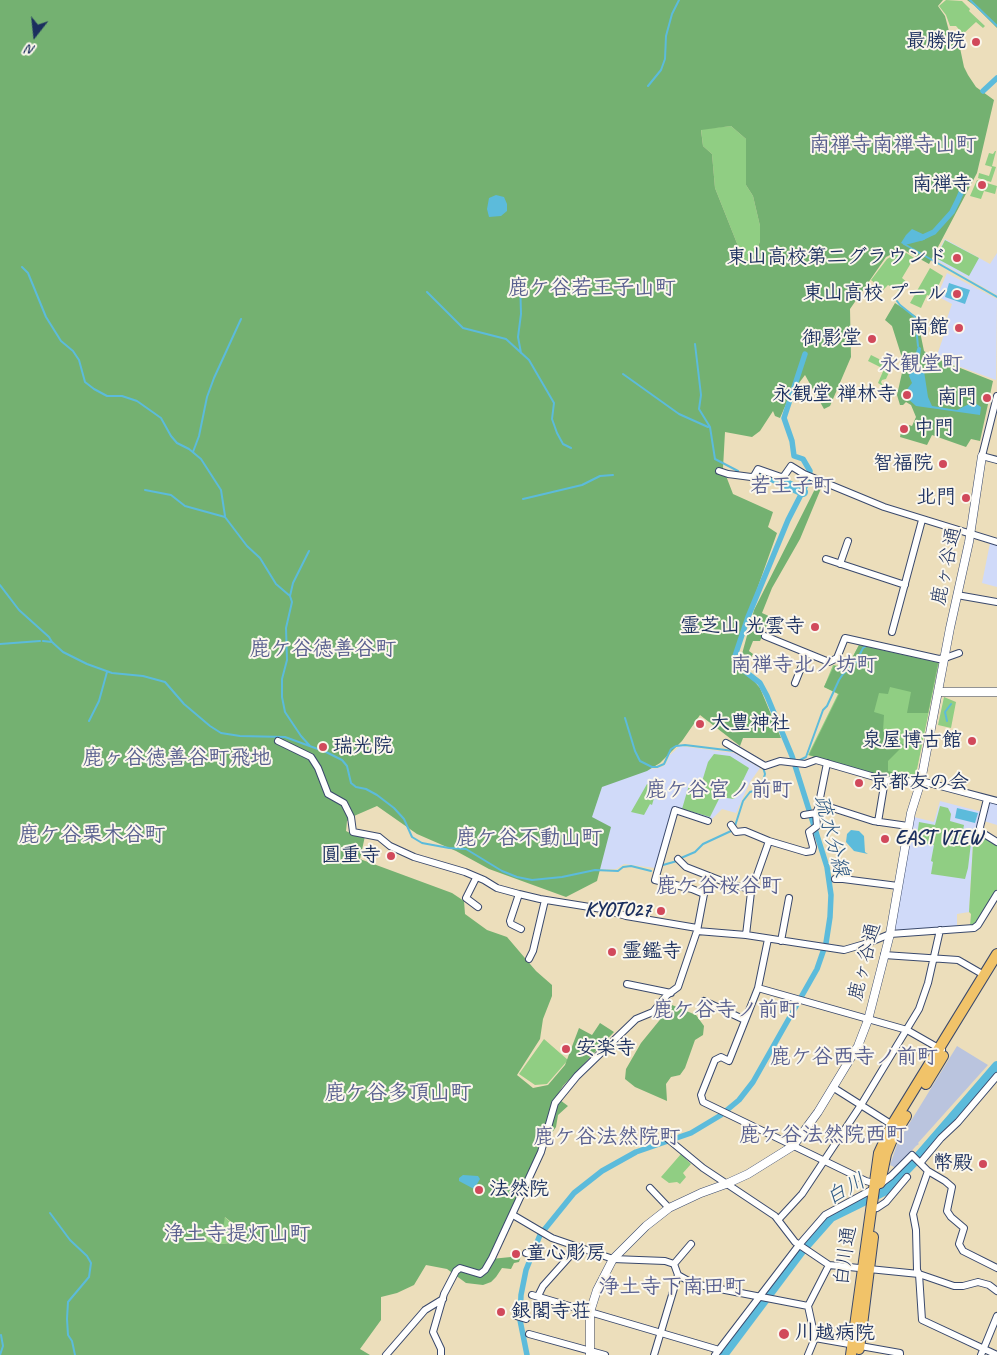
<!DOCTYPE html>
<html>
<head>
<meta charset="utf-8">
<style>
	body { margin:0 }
	#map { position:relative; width:997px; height:1355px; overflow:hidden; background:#ecdebb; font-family:Caveat,sans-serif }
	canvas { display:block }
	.north { position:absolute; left:10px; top:10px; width:50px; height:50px; -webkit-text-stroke:4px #fbf7ec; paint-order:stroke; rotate:196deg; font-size:14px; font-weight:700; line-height:20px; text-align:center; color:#1b2f5e }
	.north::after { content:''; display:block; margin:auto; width:18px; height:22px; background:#1b2f5e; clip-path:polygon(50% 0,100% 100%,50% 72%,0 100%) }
</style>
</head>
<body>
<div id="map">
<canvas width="997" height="1355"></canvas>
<div class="north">N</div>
</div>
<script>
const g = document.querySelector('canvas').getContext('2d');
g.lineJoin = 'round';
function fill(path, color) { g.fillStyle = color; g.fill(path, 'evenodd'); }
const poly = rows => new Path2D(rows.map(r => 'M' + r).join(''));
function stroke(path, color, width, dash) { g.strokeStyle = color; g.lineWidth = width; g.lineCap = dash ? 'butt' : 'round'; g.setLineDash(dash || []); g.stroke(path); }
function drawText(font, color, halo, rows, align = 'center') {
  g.font = font + ' Caveat,"Klee One",sans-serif'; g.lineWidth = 4; g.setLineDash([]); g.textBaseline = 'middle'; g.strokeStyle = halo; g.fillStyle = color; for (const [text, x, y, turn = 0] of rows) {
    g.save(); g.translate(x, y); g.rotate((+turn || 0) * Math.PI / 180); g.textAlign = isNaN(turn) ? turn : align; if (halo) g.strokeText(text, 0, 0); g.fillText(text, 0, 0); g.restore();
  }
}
const built = poly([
	[945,239,990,264,997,253,997,295,934,259],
	[947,273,997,299,996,380,936,358,944,335,942,333,952,304,937,296],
	[990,543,997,545,997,587,982,583],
	[680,746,734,753,760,768,750,782,736,813,722,809,712,819,673,808,655,868,624,864,616,869,600,869,583,847,598,794,606,778,647,767,654,769,662,767,666,764,670,755],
	[940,801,982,812,979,828,973,844,969,912,957,914,957,927,897,930,895,929,914,817,934,822],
	[991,802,997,803,997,825,984,821,989,803]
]);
const industrial = poly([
	[957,1046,988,1065,918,1143,919,1144,916,1146,896,1168,890,1165,898,1142]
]);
const green = poly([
	[946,0,962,1,970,9,969,11,985,26,983,28,976,22,963,34,956,26,950,26,946,15,939,6],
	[731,126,746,139,746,185,753,196,760,226,760,241,757,250,752,258,744,261,715,188,712,154,703,146,701,129],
	[995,151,996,151,992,166,996,167,991,182,978,178,979,173,989,176,992,167,985,165,989,153,993,154],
	[977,180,997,186,995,194,984,191,981,199,970,196],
	[945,240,979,258,969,276,936,258],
	[902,250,914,258,902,278,908,283,901,292,888,285,883,290,871,280,887,259],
	[930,268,943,276,933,297,927,295,921,308,910,303],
	[871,355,889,364,891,368,886,379,882,380,881,382,883,386,878,383,884,369,868,361],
	[859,645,939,662,915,779,869,774,808,755,838,694,824,687,833,665,847,667],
	[944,697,956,702,951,728,938,725],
	[714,754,730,756,749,768,734,799,720,797,710,817,682,809,689,785,700,788,708,762],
	[647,784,657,788,652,805,650,804,644,815,631,812],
	[940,806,948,808,951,814,950,821,964,825,961,841,971,843,968,868,965,879,931,874,933,862,931,861,934,845,922,843,917,836,919,822,935,825],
	[977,832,997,844,997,889,976,923,970,926,971,914,969,912,973,844],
	[544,1039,568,1060,547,1084,535,1085,519,1074],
	[681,1154,691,1164,683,1173,686,1177,680,1184,677,1182,669,1183,661,1177],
	[225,1217,231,1223,233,1236,229,1243,222,1244,208,1242,205,1233,210,1228,214,1227,219,1231]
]);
const forest = poly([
	[0,0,943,0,938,6,945,16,950,35,960,48,964,67,968,75,976,87,994,100,977,173,929,264,902,249,886,257,850,309,851,357,830,406,824,409,805,375,790,395,780,418,775,416,773,411,760,431,752,437,725,432,723,468,733,494,773,512,768,527,777,533,733,657,760,688,781,738,743,738,740,746,700,715,682,741,660,763,647,771,602,787,592,817,611,827,597,881,566,897,489,869,456,851,417,834,377,806,354,816,347,821,346,831,352,834,365,836,360,859,452,893,464,901,465,914,487,930,507,937,536,971,552,985,552,996,543,1019,540,1039,517,1075,533,1088,548,1085,565,1065,579,1028,592,1035,600,1023,614,1032,563,1086,556,1097,568,1106,558,1115,556,1127,540,1150,491,1259,521,1256,519,1262,514,1263,511,1269,502,1268,496,1277,491,1282,483,1285,466,1283,447,1269,426,1265,414,1285,397,1293,381,1297,381,1320,360,1349,370,1355,0,1355],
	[731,126,746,139,746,185,753,196,760,226,760,241,757,250,752,258,744,261,715,188,712,154,703,146,701,130],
	[225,1217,231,1222,229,1228,233,1236,229,1243,222,1244,208,1242,205,1234,210,1228,214,1227,219,1231,223,1228],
	[967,0,997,0,997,28,975,6],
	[895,303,917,317,924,351,935,358,993,381,980,441,971,439,966,447,932,435,927,445,900,437,901,432,905,433,909,425,912,426,916,417,911,405,906,402,903,405,900,405,897,395,904,364,892,326,885,320],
	[818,483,822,486,800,539,772,588,762,613,771,617,760,641,753,641,749,651,753,654,747,664,742,654,754,610],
	[859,645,938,663,928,713,907,713,911,692,890,687,888,694,879,693,874,712,884,715,883,731,884,732,884,743,905,744,888,761,888,771,905,776,905,778,869,773,809,755,839,694,824,687,834,666,847,668],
	[672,1005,696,1015,704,1026,703,1035,695,1040,685,1068,680,1075,671,1077,666,1084,667,1101,635,1087,625,1079,626,1069,641,1043]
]);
const water = poly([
	[496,195,504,197,507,204,507,211,501,216,489,217,487,209,489,198],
	[912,229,927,236,928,237,924,240,905,245,901,243,906,235],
	[949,283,970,290,965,304,945,297],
	[918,346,921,348,919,365,924,371,928,397,932,406,957,410,971,403,975,403,981,407,980,415,916,406,907,398,905,392,912,383,909,376],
	[957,808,978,813,975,823,955,818],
	[851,830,859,831,864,836,865,852,868,854,854,851,846,842,847,834],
	[463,1175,478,1176,480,1179,474,1189,459,1181,459,1178]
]);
const stream = poly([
	[970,0,997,26],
	[648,86,661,70,665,59,666,36,672,14,679,0],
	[904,244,997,297],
	[22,267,28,273,46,317,61,341,73,351,79,360,85,382,94,389,107,396,122,396,137,401,161,418,171,436,177,443,189,449,201,459,221,490,225,516],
	[520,279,521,314,518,337,521,353],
	[427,292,463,328,506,339,529,360,554,403,552,419,557,433,563,444,571,448],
	[897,301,900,305,915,317,918,346],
	[695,344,701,395,699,409,710,427,715,459,738,471],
	[623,374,679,414,708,427],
	[193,452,199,436,207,397,214,378,241,319],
	[145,490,171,495,185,506,225,517,247,546,260,558,276,584,290,596,292,602,286,628,287,660,282,679,282,697,285,712,301,736,310,746],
	[523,499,582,485,600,476,613,475],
	[0,585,19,610,49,637,52,642,63,652,87,664,112,673,143,676,165,682,184,704,210,726,221,733,240,736,285,737,326,752,342,760,347,766,351,783,356,787,366,789,377,795,394,808,404,819,412,837,422,843,449,848,466,849,502,871,517,877,532,880,562,877,595,870,618,871,623,867,631,866,651,871],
	[290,596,293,583,309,551],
	[43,641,52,642],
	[0,644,40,641],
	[625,718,635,751,640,761,652,767,657,767,664,764,671,749,676,746,685,745,734,751],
	[89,721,99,701,107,672],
	[947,721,945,712,951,704],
	[798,761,806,757,823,710,827,706,839,680,843,674,856,662,863,648,868,645],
	[681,858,695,852,703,844,731,831,735,826,743,801,750,792,757,790,763,781,765,774,763,767],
	[663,865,677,861],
	[50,1213,70,1240,87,1256,91,1263,89,1277,68,1302,67,1319,68,1335,72,1341,75,1355],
	[0,1355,3,1346,1,1335]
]);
const canal = poly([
	[983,91,997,78],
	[921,238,934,232,952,212,958,200,966,181],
	[527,1355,520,1320,521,1295,526,1270,540,1235,574,1193,602,1171,636,1152,691,1133,721,1115,739,1100,753,1082,817,969,826,943,830,917,831,895,827,867,792,756,767,696,760,683,742,669,735,656,748,617,788,520,809,479,810,471,803,459,794,456,792,441,784,418,805,354]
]);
const river = poly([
	[765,474,803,492],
	[723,1355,801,1251,831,1217,888,1189,920,1155,997,1066]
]);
const minor = poly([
	[997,396,982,456,997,460],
	[719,471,728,474,751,477,754,476,758,469,781,477,784,476,791,466,804,474,884,507,997,542],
	[826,559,905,585],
	[840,564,848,541],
	[957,595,997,602],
	[892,632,922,520],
	[765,636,829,662,837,658,845,638,939,659,945,658,959,653],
	[795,683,807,653],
	[278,741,311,757,318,768,328,794,344,803,351,817,353,832,379,837,390,846,414,857,465,872,484,880,497,888,519,894,540,899,602,909,626,916,697,928],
	[726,743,765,766,780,761,805,764,816,760,885,780,925,782,997,801],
	[987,799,980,827,981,832,997,842],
	[820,804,873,821,908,826],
	[804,815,816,813],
	[878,822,885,780],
	[731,825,736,832,745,831,769,841,806,852,812,851,813,847,809,832,817,826,816,813,820,804,820,798,827,763],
	[678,859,686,867,727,883,753,890],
	[476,878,466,898,478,907],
	[835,879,843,879,898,886],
	[519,894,510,921,511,924,521,929],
	[697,931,746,935,844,950,868,943,890,934,974,928,978,925,997,894],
	[746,935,751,892,769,841],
	[768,939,758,988,729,1061,721,1057,715,1060,701,1095,703,1102,866,1181,877,1184],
	[781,941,789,898],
	[884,955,958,960,984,975],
	[529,959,533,951,545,900],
	[627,984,671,993],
	[758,988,907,1030,942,1050],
	[704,1001,745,1020],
	[834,1088,894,1126],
	[668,1139,703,1168,775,1216,795,1242,829,1265,919,1274,922,1320,997,1355],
	[921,1162,941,1138,958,1122,997,1076],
	[928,1171,913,1214,916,1230,917,1270,919,1274,954,1286,963,1286,978,1282,989,1285,997,1291],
	[650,1188,669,1208],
	[877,1208,886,1202,907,1177],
	[513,1215,552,1238,613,1259,665,1261,674,1264,678,1275,694,1284,808,1306],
	[778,1220,802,1194,861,1105,919,1009,928,983,940,930],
	[526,1253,538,1257],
	[674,1264,691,1244],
	[532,1295,719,1350],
	[538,1296,543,1286,569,1257,572,1245],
	[516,1316,526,1319],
	[529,1334,605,1355],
	[815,1338,900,1353,900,1355],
	[386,1355,425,1310,443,1299],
	[441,1355,441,1349,433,1332,444,1294,456,1271,460,1268,480,1274,485,1270,492,1258,541,1152,555,1103,577,1076,636,1019,653,1012,667,995,678,987,697,931,704,894,692,889,655,880,675,810,708,821],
	[654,1355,678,1275],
	[715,1355,799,1245,825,1215,875,1188,891,1176,912,1155,928,1171,945,1181,952,1187,947,1211,951,1217,964,1228,959,1244,963,1251,997,1268],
	[808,1355,815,1338,808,1306,829,1265],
	[981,1355,997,1316]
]);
const tertiary = poly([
	[938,692,997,692],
	[590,1355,590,1312,597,1290,613,1259,646,1226,669,1208,701,1193,726,1184,748,1174,793,1146,818,1112,858,1046,868,1020,890,934,911,813,921,781,950,628,969,542,982,456]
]);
const primary = poly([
	[926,1084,943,1056],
	[880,1183,886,1154,893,1137,906,1116],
	[859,1349,873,1237],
	[851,1355,879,1153,892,1125,997,954]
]);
const markers = [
	[976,42,5,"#d1495b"],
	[982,185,5,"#d1495b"],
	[957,258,5,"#d1495b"],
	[957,294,5,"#d1495b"],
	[959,328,5,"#d1495b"],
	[872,339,5,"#d1495b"],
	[907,395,5,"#d1495b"],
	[987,398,5,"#d1495b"],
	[904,429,5,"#d1495b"],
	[943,464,5,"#d1495b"],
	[966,498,5,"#d1495b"],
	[815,627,5,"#d1495b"],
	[700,724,5,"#d1495b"],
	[972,741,5,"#d1495b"],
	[323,747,5,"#d1495b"],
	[859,783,5,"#d1495b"],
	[885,839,5,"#d1495b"],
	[391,856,5,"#d1495b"],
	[661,911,5,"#d1495b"],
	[612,952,5,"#d1495b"],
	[566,1049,5,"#d1495b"],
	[983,1164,5,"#d1495b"],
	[479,1190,5,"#d1495b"],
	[516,1254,5,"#d1495b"],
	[501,1312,5,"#d1495b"],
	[784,1334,6,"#d1495b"]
];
const poiNames = [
	["最勝院",966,42],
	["南禅寺",972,185],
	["東山高校第二グラウンド",947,258],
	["東山高校 プール",947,294],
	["南館",949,328],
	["御影堂",862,339],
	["永観堂 禅林寺",897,395],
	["南門",977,398],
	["中門",914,429,"left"],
	["智福院",933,464],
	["北門",956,498],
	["霊芝山 光雲寺",805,627],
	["大豊神社",710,724,"left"],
	["泉屋博古館",962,741],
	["瑞光院",333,747,"left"],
	["京都友の会",869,783,"left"],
	["EAST VIEW",895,839,"left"],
	["圓重寺",381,856],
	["KYOTO27",651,911],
	["霊鑑寺",622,952,"left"],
	["安楽寺",576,1049,"left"],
	["幣殿",973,1164],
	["法然院",489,1190,"left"],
	["童心彫房",526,1254,"left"],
	["銀閣寺荘",511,1312,"left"],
	["川越病院",795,1334,"left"]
];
const streetNames = [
	["鹿ヶ谷通",947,566,-78],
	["鹿ヶ谷通",865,962,-76],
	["白川通",846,1256,-82]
];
const neighbourhoodNames = [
	["南禅寺南禅寺山町",893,145],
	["鹿ケ谷若王子山町",592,288],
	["永観堂町",921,364],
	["若王子町",792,486],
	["鹿ケ谷徳善谷町",323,649],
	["南禅寺北ノ坊町",804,665],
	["鹿ヶ谷徳善谷町飛地",177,758],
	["鹿ケ谷宮ノ前町",719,790],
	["鹿ケ谷栗木谷町",92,835],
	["鹿ケ谷不動山町",529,838],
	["鹿ケ谷桜谷町",719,886],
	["鹿ケ谷寺ノ前町",726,1010],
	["鹿ケ谷西寺ノ前町",854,1057],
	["鹿ケ谷多頂山町",398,1093],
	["鹿ケ谷法然院西町",823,1135],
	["鹿ケ谷法然院町",607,1137],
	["浄土寺提灯山町",237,1234],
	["浄土寺下南田町",672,1287]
];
const waterNames = [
	["疏水分線",831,836,75],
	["白川",846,1190,-29]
];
fill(built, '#d0daf9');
fill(industrial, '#bac4de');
fill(green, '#90ce83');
fill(forest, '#74b171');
fill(water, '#5cbbdb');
stroke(stream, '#5cbbdb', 2);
stroke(canal, '#5cbbdb', 5.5);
stroke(river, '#5cbbdb', 10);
stroke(minor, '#3a496c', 8);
stroke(tertiary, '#3a496c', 9);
stroke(primary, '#3a496c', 12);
stroke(minor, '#fff', 6);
stroke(tertiary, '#fff', 8);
stroke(primary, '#f1c369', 10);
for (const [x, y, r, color] of markers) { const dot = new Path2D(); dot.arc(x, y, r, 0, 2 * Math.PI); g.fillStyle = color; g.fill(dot); stroke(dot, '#fbf7ec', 2); }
drawText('bold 20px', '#1b2f5e', '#fbf7ec', poiNames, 'right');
drawText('20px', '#1b2f5e', '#fbf7ec', streetNames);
drawText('bold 21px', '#59608f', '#fbf7ec', neighbourhoodNames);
drawText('italic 21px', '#2e5984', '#fbf7ec', waterNames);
</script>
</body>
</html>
